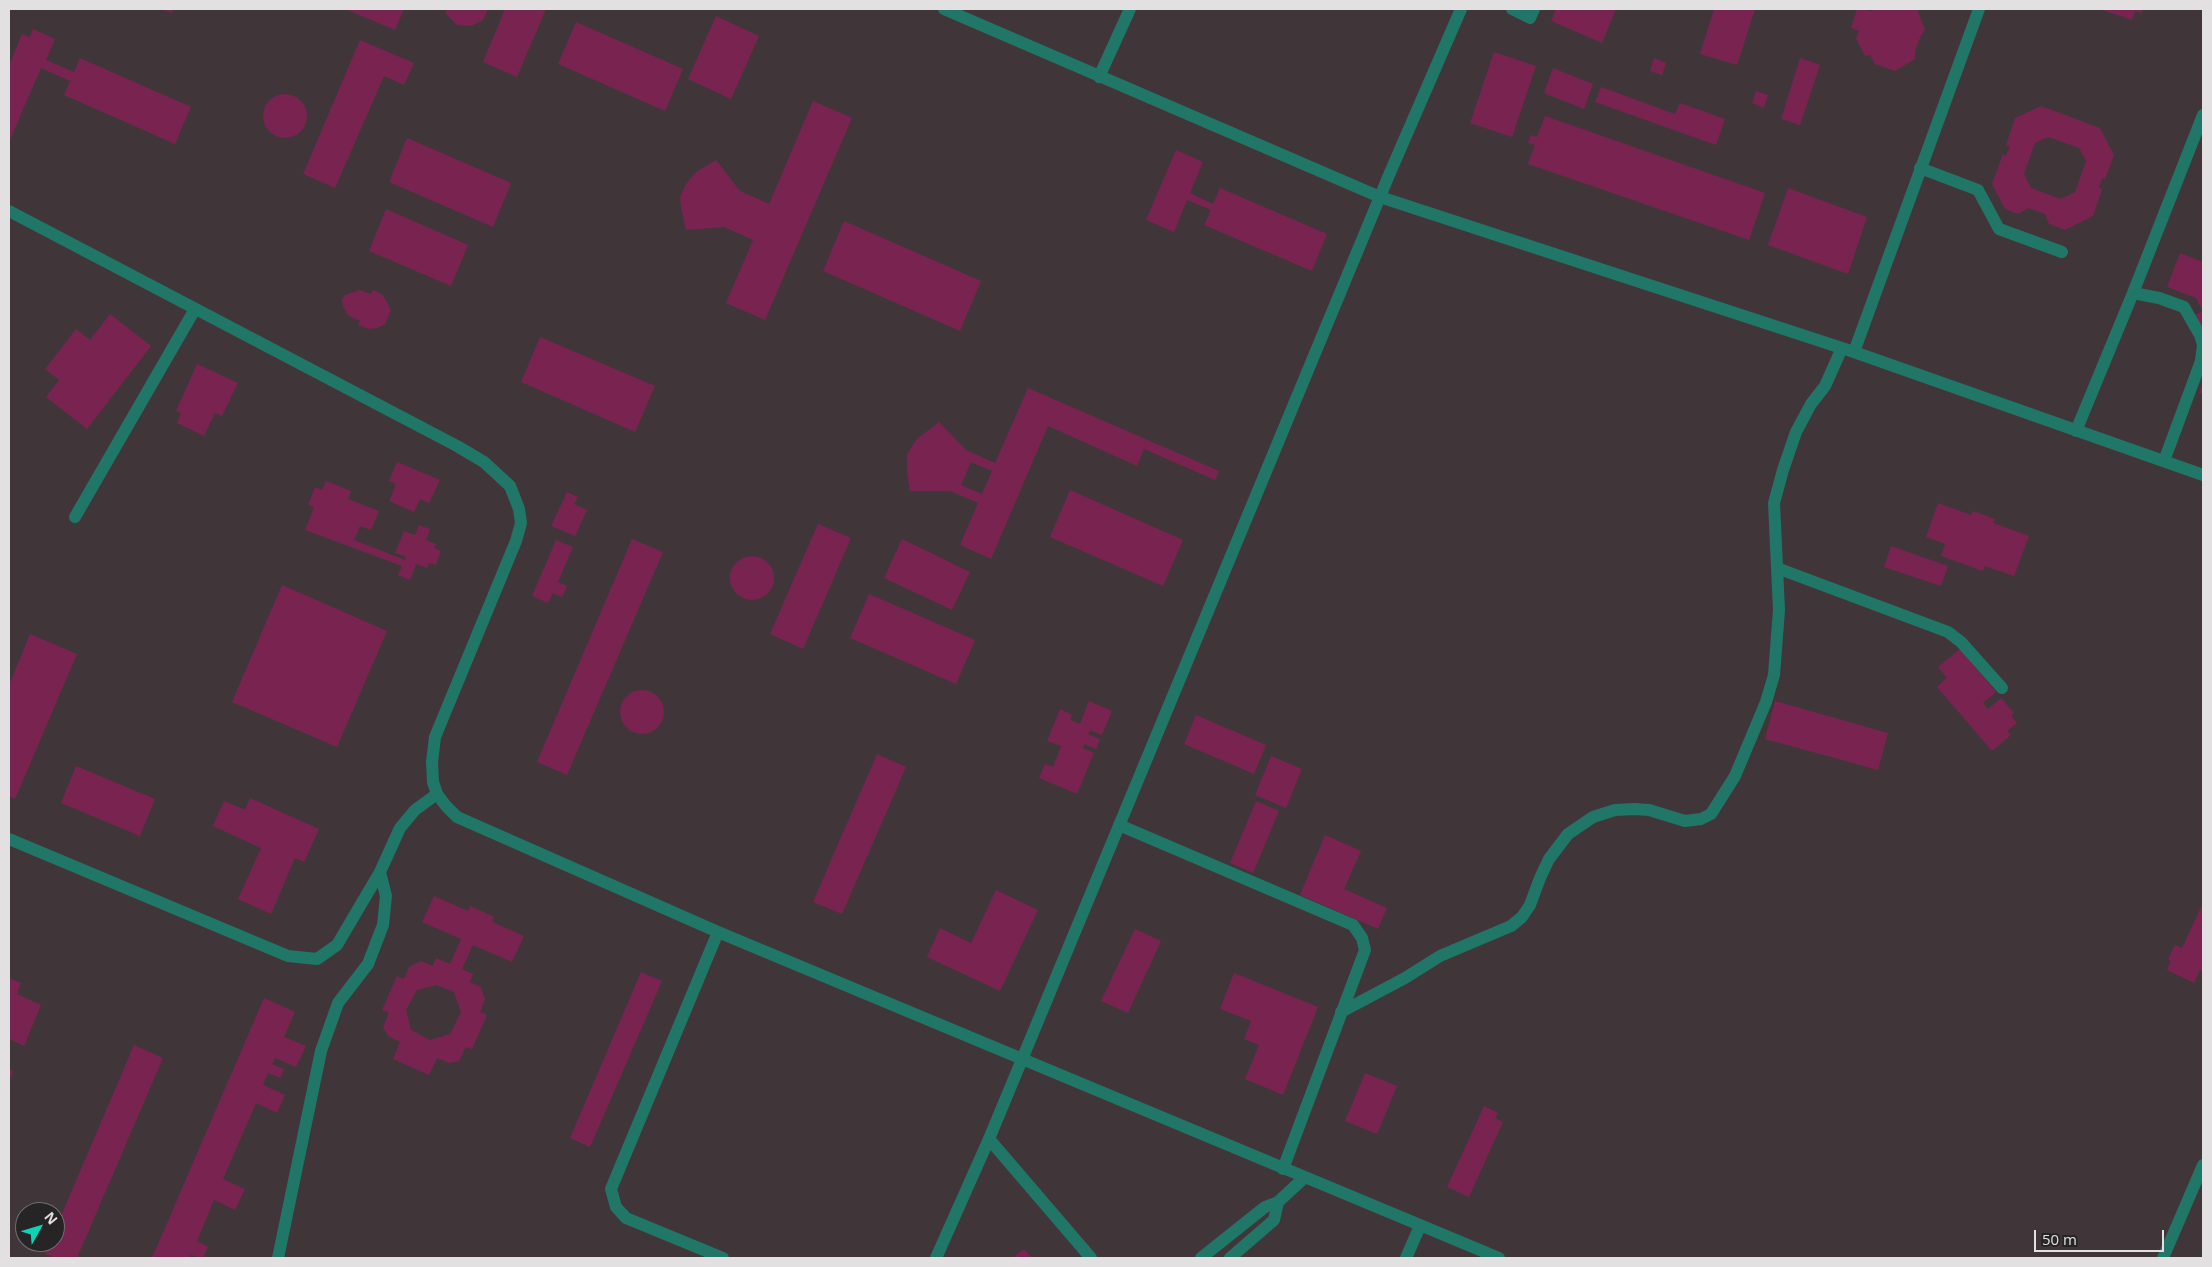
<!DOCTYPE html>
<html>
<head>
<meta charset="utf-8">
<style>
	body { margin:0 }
	#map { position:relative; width:2212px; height:1267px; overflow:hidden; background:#312e2f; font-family:"Open Sans",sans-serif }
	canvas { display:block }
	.frame { position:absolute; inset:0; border:10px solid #e2e0e1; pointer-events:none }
	.north { position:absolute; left:15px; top:1202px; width:50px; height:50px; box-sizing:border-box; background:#272425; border:1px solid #726f70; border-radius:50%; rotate:51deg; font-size:14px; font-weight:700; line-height:20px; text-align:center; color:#e2e0e1 }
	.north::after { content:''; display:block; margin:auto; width:18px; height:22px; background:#06d5b6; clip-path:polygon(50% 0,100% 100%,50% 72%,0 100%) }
	.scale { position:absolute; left:2034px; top:1230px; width:130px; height:22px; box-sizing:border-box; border:2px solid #e2e0e1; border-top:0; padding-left:6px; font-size:15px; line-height:18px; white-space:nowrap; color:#e2e0e1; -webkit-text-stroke:4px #272425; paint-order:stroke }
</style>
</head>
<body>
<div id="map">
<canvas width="2212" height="1267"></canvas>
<div class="frame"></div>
<div class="north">N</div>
<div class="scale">50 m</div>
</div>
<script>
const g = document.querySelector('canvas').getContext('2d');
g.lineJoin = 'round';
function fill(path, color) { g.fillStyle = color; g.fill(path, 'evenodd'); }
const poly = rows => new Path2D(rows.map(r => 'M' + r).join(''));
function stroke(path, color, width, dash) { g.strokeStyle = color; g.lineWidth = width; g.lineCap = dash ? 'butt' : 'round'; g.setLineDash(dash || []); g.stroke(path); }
const built = poly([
	[9,9,2203,9,2203,1258,9,1258],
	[25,1212,55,1212,55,1242,25,1242]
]);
const building = poly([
	[161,9,173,9,172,13],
	[345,9,404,9,395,30],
	[445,9,488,9,483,20,471,26,457,25,447,15],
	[505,9,546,9,517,77,483,62],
	[1556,9,1616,9,1602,43,1551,21],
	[1714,9,1755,9,1737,65,1700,54],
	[1857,9,1872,11,1875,9,1917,9,1925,30,1921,35,1915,51,1915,59,1895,71,1875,64,1870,55,1865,56,1856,38,1859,31,1851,28],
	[2100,9,2143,9,2142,13,2135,11,2132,20],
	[716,16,759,36,731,99,688,79],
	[576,22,683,69,665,111,558,64],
	[33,29,55,39,46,60,74,72,80,58,191,107,175,144,64,95,70,81,41,68,9,142,9,65,22,34,30,37],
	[360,40,414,63,404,85,384,76,335,188,303,174],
	[1494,52,1536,66,1512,137,1470,123],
	[1654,58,1666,63,1662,75,1650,71],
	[1800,58,1820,65,1800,125,1781,119],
	[1553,68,1593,84,1584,109,1544,93],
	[1601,87,1675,114,1680,103,1725,119,1716,145,1595,102],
	[1756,91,1768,95,1764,108,1752,103],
	'263 116a22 22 0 1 1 44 0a22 22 0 1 1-44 0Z',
	[813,101,852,118,765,320,726,303,753,240,724,227,686,230,681,208,680,197,686,184,696,172,716,160,740,191,769,204],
	[2041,106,2100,128,2114,155,2105,179,2102,178,2099,188,2102,189,2093,216,2065,230,2049,224,2045,214,2028,208,2018,214,2005,209,1992,184,2003,154,2006,156,2010,146,2006,145,2015,118],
	[2048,137,2079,148,2086,161,2075,192,2061,199,2031,188,2024,174,2035,143],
	[1545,116,1765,193,1749,240,1528,164,1535,145,1528,143,1531,135,1537,137],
	[407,138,511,183,493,227,389,182],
	[1176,150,1203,162,1190,193,1213,204,1220,188,1327,234,1312,271,1204,225,1211,210,1187,200,1174,232,1146,220],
	[1788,188,1867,217,1848,274,1768,245],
	[386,209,468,245,451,286,369,251],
	[844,221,981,281,960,331,823,271],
	[2180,253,2203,262,2203,328,2199,329,2193,316,2203,311,2196,298,2167,287],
	[360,290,371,294,373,290,383,295,391,310,385,324,377,328,369,329,358,325,360,321,349,316,343,307,342,300,345,295],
	[110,314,151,346,87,429,46,397,59,380,45,369,76,329,90,340],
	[540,337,655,386,635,432,521,382],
	[197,364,238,383,222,416,215,413,204,436,177,423,181,413,176,411],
	[2203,382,2203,394,2199,393],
	[1028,388,1219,471,1215,480,1144,449,1137,466,1048,426,991,559,960,545,978,503,950,491,910,491,907,473,907,454,917,439,939,422,966,450,995,463],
	[971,462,992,471,982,494,961,485],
	[397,462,440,480,429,503,420,499,414,512,389,501,396,484,389,481],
	[326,481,351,491,348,499,379,511,371,530,360,526,354,540,405,560,406,557,395,553,404,531,415,535,419,525,430,529,426,540,436,544,434,548,441,551,436,565,429,563,427,568,416,564,410,580,398,575,402,566,305,530,314,507,308,505,315,487,322,490],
	[1070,490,1183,540,1163,586,1050,537],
	[567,492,578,497,574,504,587,510,575,536,551,526],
	[1938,503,1971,515,1973,511,1995,519,1993,523,2029,536,2014,576,1985,566,1983,571,1941,556,1945,544,1926,537],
	[818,524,851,538,803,649,770,634],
	[632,539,663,552,567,775,537,762],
	[902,539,970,572,952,610,884,578],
	[556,540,573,547,558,582,567,586,562,597,553,593,548,603,532,596],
	[1891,546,1948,566,1941,586,1884,567],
	'730 578a22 22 0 1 1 44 0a22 22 0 1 1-44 0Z',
	[282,585,387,631,337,747,232,702],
	[869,594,975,640,956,684,850,638],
	[30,634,77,654,15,799,9,796,9,685],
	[1960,649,1996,692,1983,703,1988,709,2001,698,2014,713,2011,716,2017,723,2007,731,2011,735,1992,751,1937,687,1947,678,1938,667],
	'620 712a22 22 0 1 1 44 0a22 22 0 1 1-44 0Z',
	[1089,701,1112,711,1102,735,1090,730,1088,734,1100,739,1096,749,1084,744,1083,748,1094,753,1077,794,1039,778,1045,764,1053,767,1061,746,1047,741,1060,709,1072,715,1070,720,1080,724],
	[1775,701,1888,733,1878,770,1765,739],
	[1196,715,1266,745,1254,774,1184,744],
	[877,754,906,767,842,914,813,902],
	[1271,756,1302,769,1286,808,1255,795],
	[76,766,155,799,140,836,61,803],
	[250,798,319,829,304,862,295,858,271,914,238,899,261,848,213,826,224,801,245,810],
	[1256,801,1279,811,1253,873,1230,863],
	[1325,835,1361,851,1344,889,1387,908,1378,929,1300,895],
	[996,890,1038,910,1000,991,927,957,940,928,971,943],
	[434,896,468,911,470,906,494,917,492,922,524,936,512,962,473,945,462,969,473,974,470,982,481,987,485,1000,480,1012,487,1015,472,1049,466,1047,459,1061,449,1063,437,1058,429,1075,393,1059,400,1042,388,1036,383,1027,389,1013,382,1010,397,976,404,979,409,967,421,961,433,966,436,958,450,964,461,939,422,922],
	[437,985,454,992,461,1012,450,1034,430,1040,411,1030,406,1010,417,990],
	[2201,907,2203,908,2203,971,2200,970,2194,983,2167,970,2171,961,2168,959,2175,945,2182,948],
	[1135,929,1161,941,1128,1013,1101,1001],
	[641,972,662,981,590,1147,570,1138],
	[1234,973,1318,1007,1283,1095,1245,1079,1259,1045,1244,1039,1251,1021,1220,1009],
	[9,978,21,983,17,994,41,1005,24,1046,9,1039],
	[264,998,295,1012,284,1037,306,1046,296,1067,275,1058,272,1064,284,1069,280,1078,268,1073,263,1085,285,1095,277,1113,256,1103,223,1179,245,1189,235,1210,214,1200,197,1241,208,1247,203,1258,191,1255,189,1258,152,1258],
	[134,1045,163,1058,77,1258,56,1258,45,1254,50,1242,55,1242,55,1230],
	[9,1069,13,1071,9,1082],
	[1365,1073,1397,1086,1377,1134,1345,1121],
	[1484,1106,1498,1113,1495,1118,1503,1122,1469,1197,1447,1187],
	[1024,1249,1032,1258,1013,1258]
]);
const minor = poly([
	[944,9,1380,197,1854,352,2203,475],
	[1512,9,1530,18,1534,9],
	[1099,77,1130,9],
	[1920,168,1978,190,1999,229,2062,252],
	[9,211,457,446,484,462,510,486,519,509,521,523,516,541,435,737,432,762,433,782,437,794,446,806,457,817,718,932,1499,1258],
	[2133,293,2159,298,2184,307,2200,335,2203,345,2201,361,2164,461],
	[1854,352,1979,9],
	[2076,431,2133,293,2203,115],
	[75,517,195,309],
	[1777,568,1948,632,1961,642,2002,688],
	[1119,825,1353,925,1362,938,1365,950,1283,1169],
	[9,839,288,956,317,959,337,945,380,872,400,828,415,810,437,794],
	[718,932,611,1189,616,1207,626,1218,723,1258],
	[1341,1012,1405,978,1440,956,1511,926,1522,917,1530,905,1540,878,1549,859,1568,834,1593,817,1615,810,1635,809,1649,810,1685,821,1701,819,1711,814,1735,776,1766,702,1774,675,1779,610,1774,503,1783,470,1796,432,1811,404,1825,386,1842,348],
	[989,1139,1091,1258],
	[278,1258,321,1051,338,1003,368,964,383,925,386,896,380,872],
	[936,1258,989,1139,1389,175,1461,9],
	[1201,1258,1265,1207,1278,1202,1304,1178],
	[1230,1258,1274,1220,1278,1202],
	[1406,1258,1420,1226],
	[2163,1258,2203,1165]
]);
fill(built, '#40363a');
fill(building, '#792350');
stroke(minor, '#217767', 12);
</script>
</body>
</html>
